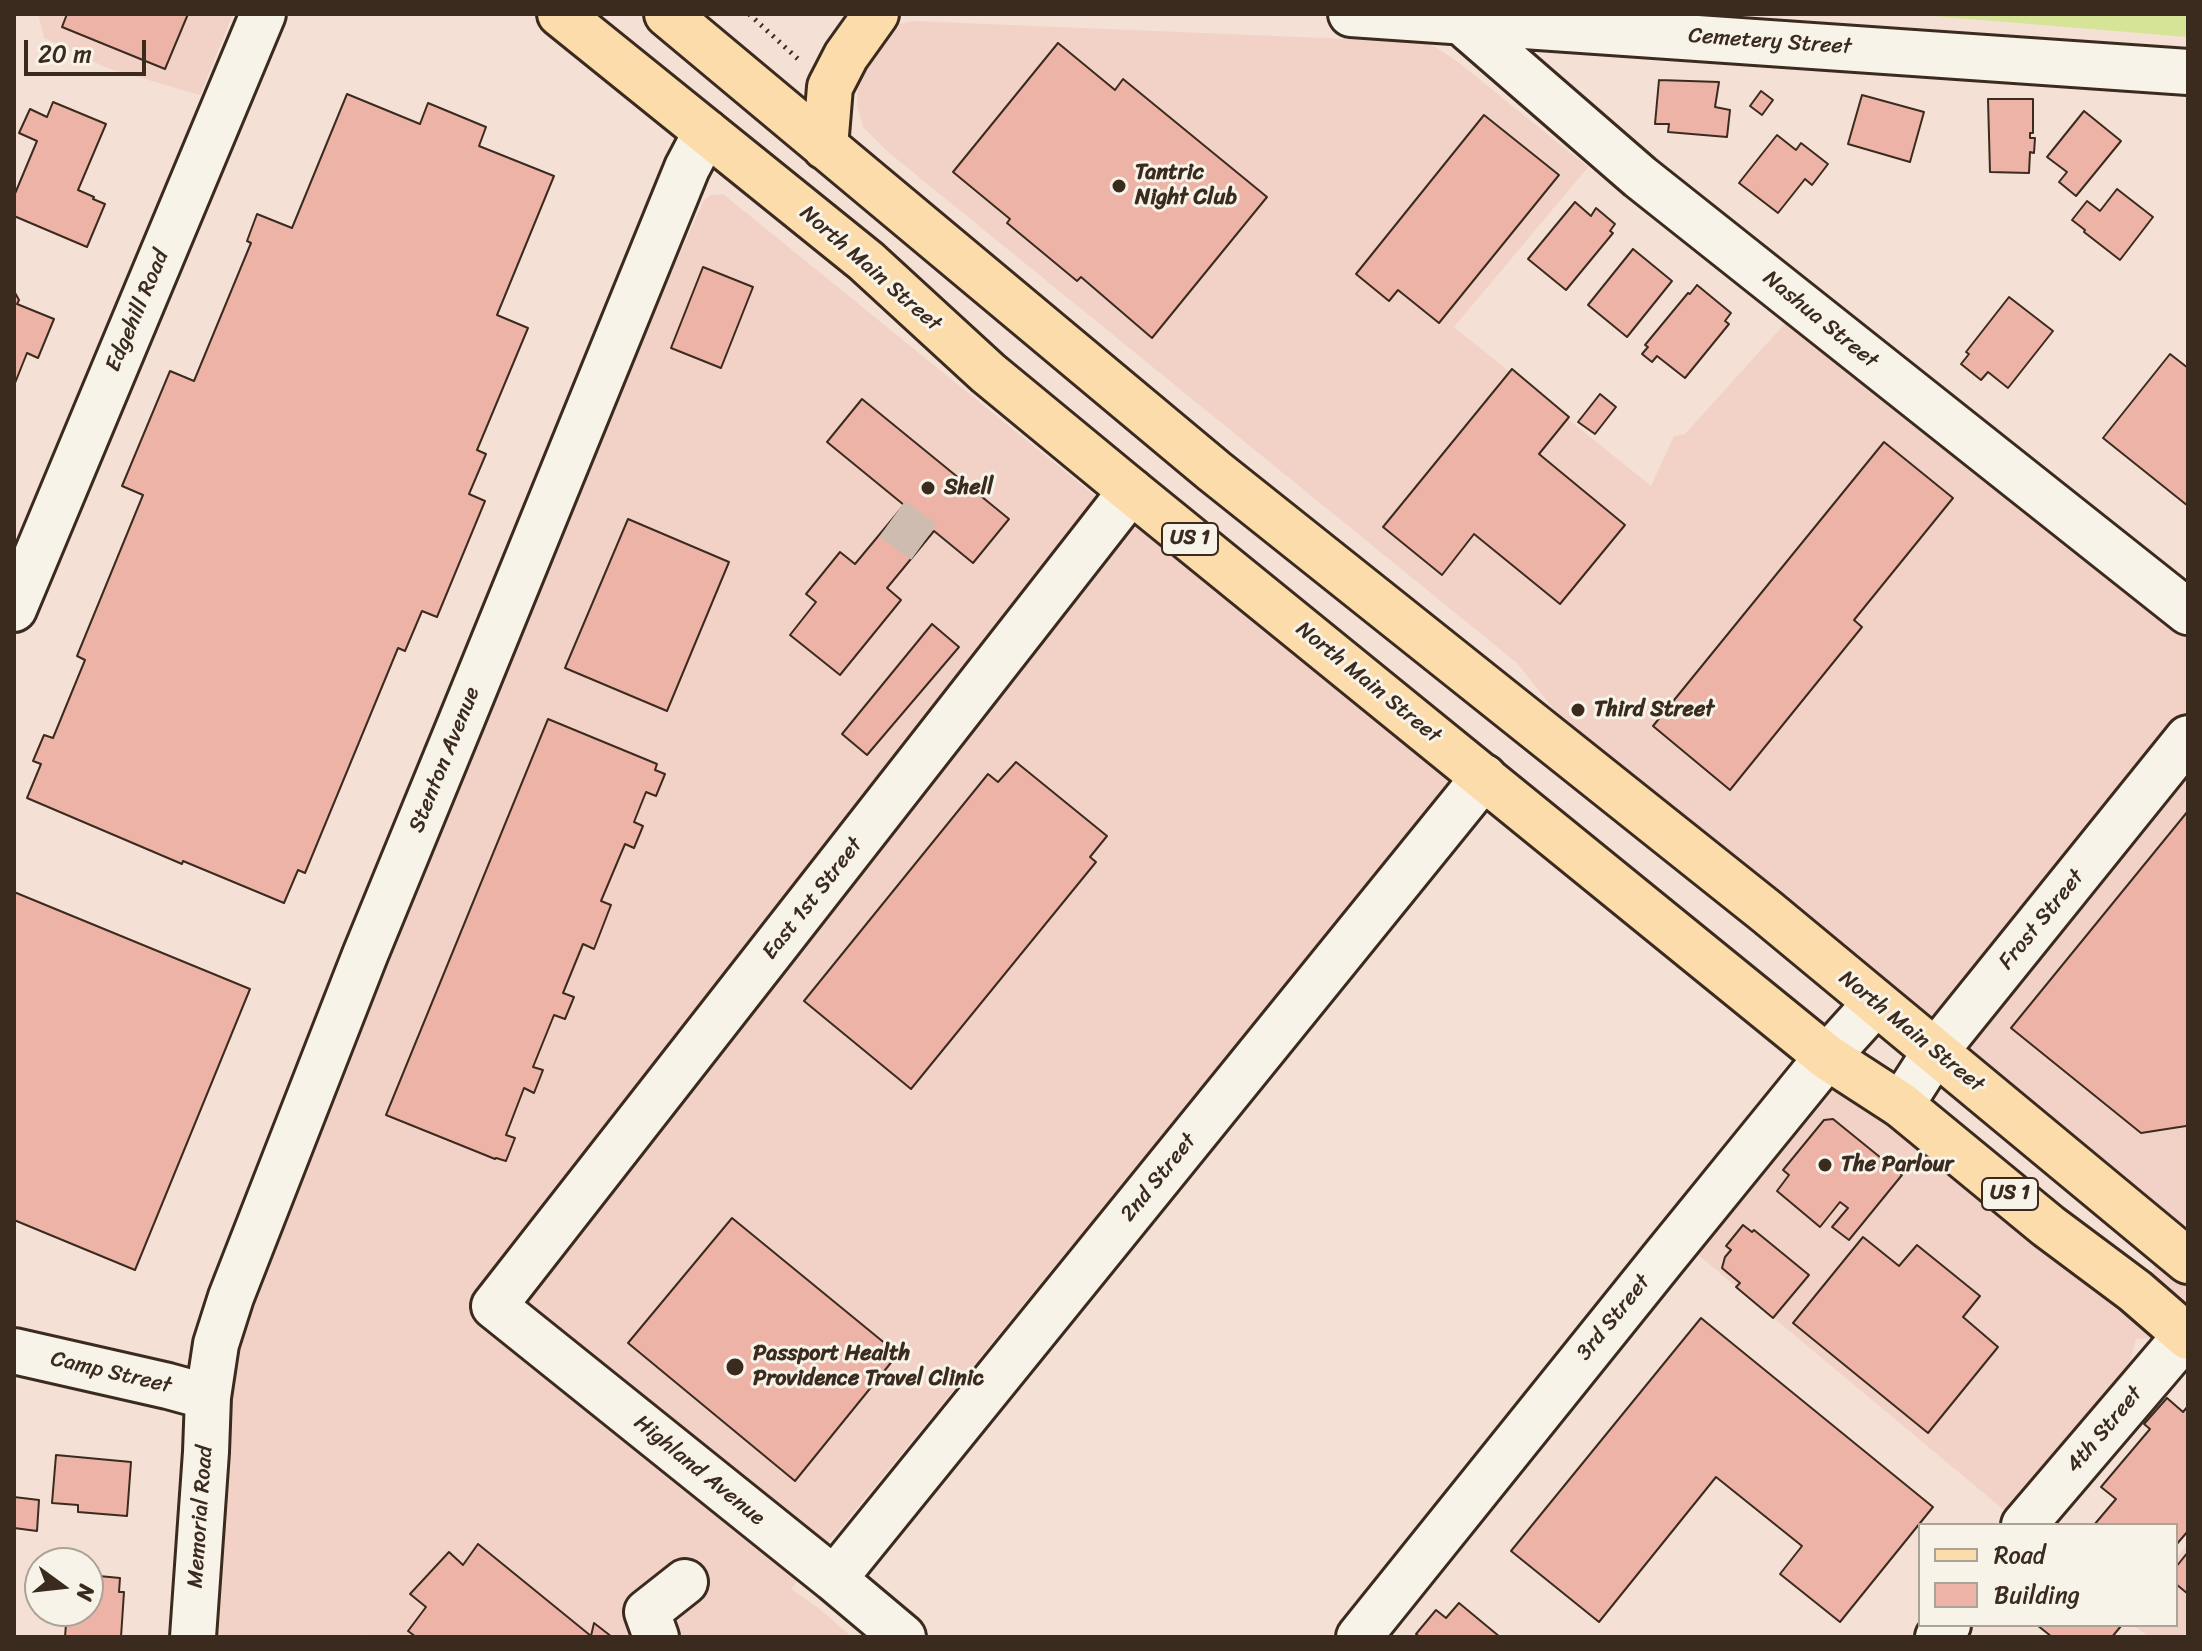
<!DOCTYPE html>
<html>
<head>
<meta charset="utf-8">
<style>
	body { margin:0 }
	#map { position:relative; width:2202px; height:1651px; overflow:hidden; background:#f4e0d4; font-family:Sriracha,sans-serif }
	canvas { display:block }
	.frame { position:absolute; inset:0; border:16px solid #3b2a1e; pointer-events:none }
	.legend { position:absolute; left:1918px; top:1523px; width:260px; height:104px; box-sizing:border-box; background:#f7f3e8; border:2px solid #aca397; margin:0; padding:10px 14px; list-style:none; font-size:24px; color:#3b2a1e }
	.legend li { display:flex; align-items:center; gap:16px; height:40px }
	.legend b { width:40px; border:2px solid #aca397 }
	.north { position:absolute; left:24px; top:1547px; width:80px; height:80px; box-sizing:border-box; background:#f7f3e8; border:2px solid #aca397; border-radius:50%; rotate:105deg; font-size:22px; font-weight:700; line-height:32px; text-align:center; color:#3b2a1e }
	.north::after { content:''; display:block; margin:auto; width:28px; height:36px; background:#3b2a1e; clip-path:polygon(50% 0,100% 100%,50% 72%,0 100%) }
	.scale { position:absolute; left:24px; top:40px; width:122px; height:36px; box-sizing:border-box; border:4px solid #3b2a1e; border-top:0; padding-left:10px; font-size:24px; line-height:28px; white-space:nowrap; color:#3b2a1e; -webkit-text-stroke:6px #f7f3e8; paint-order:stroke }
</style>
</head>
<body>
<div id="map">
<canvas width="2202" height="1651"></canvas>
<div class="frame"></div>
<ul class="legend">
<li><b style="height:10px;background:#fddcac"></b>Road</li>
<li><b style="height:22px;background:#edb3a6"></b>Building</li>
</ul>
<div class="north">N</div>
<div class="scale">20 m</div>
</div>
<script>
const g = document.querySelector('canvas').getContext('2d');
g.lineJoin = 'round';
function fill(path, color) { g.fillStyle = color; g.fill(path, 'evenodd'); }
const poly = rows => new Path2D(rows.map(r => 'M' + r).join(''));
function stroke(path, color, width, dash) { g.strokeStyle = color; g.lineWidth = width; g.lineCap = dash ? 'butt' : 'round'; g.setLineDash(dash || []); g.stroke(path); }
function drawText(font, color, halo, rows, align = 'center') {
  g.font = font + ' Sriracha,sans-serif'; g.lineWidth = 6; g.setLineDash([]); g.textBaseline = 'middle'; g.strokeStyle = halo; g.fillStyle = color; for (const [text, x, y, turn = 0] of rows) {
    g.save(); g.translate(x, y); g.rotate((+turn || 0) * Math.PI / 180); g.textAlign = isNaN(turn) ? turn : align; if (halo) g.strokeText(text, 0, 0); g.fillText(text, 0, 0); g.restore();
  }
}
const built = poly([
	[38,14,233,14,200,95,107,68,44,38],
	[913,21,1421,42,1434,46,1458,62,1588,167,1454,327,1651,486,1674,436,1685,434,1799,308,2188,620,2188,1343,2161,1338,2136,1339,2113,1425,2022,1525,1679,1239,1823,1068,2145,1302,2163,1234,1638,815,1517,663,888,152,863,127,857,106,858,86,865,68,900,24],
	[723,194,1089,491,1441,765,1449,783,791,1589,817,1607,852,1637,369,1637,367,1634,365,1637,209,1637,231,1379,252,1203,704,200,711,195],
	[2188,1544,2188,1637,2149,1637,2133,1625,2176,1625,2176,1559]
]);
const green = poly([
	[1909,14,2188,14,2188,37]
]);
const building = poly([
	[67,14,188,14,165,69,62,27,67,14],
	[1058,43,1115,90,1123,79,1267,197,1152,338,1081,277,1077,281,1007,223,1010,219,953,172,1058,43],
	[1659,80,1719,82,1715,107,1730,110,1727,137,1668,132,1669,124,1655,124,1659,80],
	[1761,91,1773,100,1762,115,1750,106,1761,91],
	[347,94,420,124,428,103,486,127,479,146,554,176,497,315,528,328,477,450,486,454,469,494,485,501,437,617,422,611,405,651,398,648,305,873,298,870,284,903,183,861,182,864,27,798,41,764,33,761,44,735,53,738,85,660,77,656,143,495,122,486,170,371,194,381,251,243,247,241,257,214,292,228,347,94],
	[1862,95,1924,112,1910,162,1848,144,1862,95],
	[1988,99,2033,99,2033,133,2030,133,2030,138,2035,138,2034,153,2030,152,2029,173,1990,172,1988,99],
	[53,102,106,124,78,190,94,197,93,199,105,204,87,247,14,216,14,196,37,141,19,133,30,109,47,117,53,102],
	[2084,111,2121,141,2076,196,2059,182,2067,172,2047,157,2084,111],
	[1484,115,1559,175,1439,323,1398,290,1389,301,1356,274,1484,115],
	[1777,135,1796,150,1801,143,1828,164,1812,185,1805,179,1778,213,1739,183,1777,135],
	[2117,189,2153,217,2120,260,2084,232,2085,230,2072,220,2087,201,2100,211,2117,189],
	[1575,202,1591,216,1596,208,1615,224,1610,231,1613,233,1566,290,1528,259,1575,202],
	[1633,249,1672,281,1627,337,1588,305,1633,249],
	[703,267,753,287,721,368,671,348,703,267],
	[1697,285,1731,313,1725,321,1729,324,1685,378,1657,356,1652,362,1642,354,1648,347,1645,345,1688,293,1690,294,1697,285],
	[14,291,19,300,17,304,54,319,38,358,27,353,15,383,14,291],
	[2009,297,2053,331,2008,388,1988,372,1981,380,1961,364,1969,354,1966,352,2009,297],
	[2170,354,2188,368,2188,506,2103,438,2170,354],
	[1512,369,1569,417,1539,454,1625,525,1560,604,1474,534,1442,575,1383,527,1512,369],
	[1600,394,1616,407,1595,434,1578,422,1600,394],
	[862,399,1009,519,973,563,934,531,887,588,901,600,840,675,790,635,816,602,806,594,840,552,855,564,904,505,827,442,862,399],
	[1884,442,1953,498,1854,620,1862,627,1730,790,1653,726,1884,442],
	[628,519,729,562,667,711,565,668,628,519],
	[932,624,959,647,867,755,842,734,932,624],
	[548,719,657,764,655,770,665,774,656,796,646,792,634,822,643,826,634,848,625,844,601,901,611,905,594,949,583,944,563,993,574,997,565,1019,554,1015,533,1067,543,1070,534,1093,524,1088,506,1135,515,1138,506,1161,496,1158,495,1159,386,1115,548,719],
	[1016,762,1107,836,1090,857,1096,862,911,1089,804,1001,988,774,998,782,1016,762],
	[2188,811,2188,1123,2186,1126,2141,1133,2011,1028,2188,811],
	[14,892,250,989,135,1270,14,1220,14,892],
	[1833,1119,1902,1175,1849,1240,1832,1227,1848,1208,1840,1202,1820,1227,1777,1191,1789,1175,1783,1170,1824,1120,1833,1119],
	[732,1218,898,1354,795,1481,628,1343,732,1218],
	[1743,1225,1752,1232,1754,1230,1809,1275,1773,1318,1736,1287,1740,1283,1722,1268,1725,1257,1731,1250,1726,1246,1743,1225],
	[1863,1237,1899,1266,1917,1245,1980,1296,1963,1317,1998,1347,1928,1433,1793,1323,1863,1237],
	[1701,1318,1933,1507,1840,1622,1780,1574,1802,1546,1716,1477,1599,1622,1511,1551,1701,1318],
	[2167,1398,2183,1412,2188,1406,2188,1531,2176,1545,2176,1525,2094,1525,2116,1499,2101,1487,2150,1429,2144,1424,2167,1398],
	[56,1455,131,1462,127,1516,78,1512,78,1505,52,1503,56,1455],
	[14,1497,39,1500,37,1531,14,1528,14,1497],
	[478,1544,591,1636,594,1623,612,1637,416,1637,408,1631,426,1607,410,1594,449,1552,463,1565,478,1544],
	[2188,1552,2188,1594,2176,1584,2176,1567,2188,1552],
	[88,1575,120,1578,119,1592,124,1592,121,1637,65,1637,67,1611,88,1611,88,1575],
	[1459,1603,1500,1637,1420,1637,1416,1634,1436,1610,1446,1618,1459,1603],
	[2037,1625,2120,1625,2121,1626,2112,1637,2052,1637,2037,1625]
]);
const minorTunnel = poly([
	[892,519,924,542]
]);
const path = poly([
	[749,14,798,59]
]);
const minor = poly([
	[1351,14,2188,72],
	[1459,20,1640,177,2188,612],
	[14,609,263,14],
	[1901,1105,1935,1052,2188,738],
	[14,1351,168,1386,208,1397],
	[2024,1525,2186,1335],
	[834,1579,1484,777],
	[193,1637,206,1452,208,1397,216,1344,231,1297,365,955,460,724,687,168,706,132],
	[656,1637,647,1612,685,1582],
	[903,1637,834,1579,494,1306,1131,491],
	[1359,1637,1662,1260,1827,1057,1875,1004],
	[1938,1637,1948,1625]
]);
const major = poly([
	[560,14,866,261,988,373,1131,491,1827,1057,1901,1105,2048,1226,2135,1291,2188,1337],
	[667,14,1214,471,1767,912,2188,1261],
	[825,147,830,87,846,56,876,14]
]);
const markers = [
	[1119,186,8,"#3b2a1e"],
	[928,488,8,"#3b2a1e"],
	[1578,710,8,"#3b2a1e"],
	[1825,1165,8,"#3b2a1e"],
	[735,1367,10,"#3b2a1e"]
];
const shields = [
	[1190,539,56],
	[2010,1194,56]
];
const shieldNames = [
	["US 1",1190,539],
	["US 1",2010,1194]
];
const streetNames = [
	["Cemetery Street",1770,42,4],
	["North Main Street",870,269,41],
	["Edgehill Road",138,311,-67],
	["Nashua Street",1820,320,39],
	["North Main Street",1368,683,39],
	["Stenton Avenue",445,760,-68],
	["East 1st Street",813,899,-52],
	["Frost Street",2042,920,-51],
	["North Main Street",1911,1032,39],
	["2nd Street",1159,1178,-51],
	["3rd Street",1614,1318,-51],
	["Camp Street",111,1373,13],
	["4th Street",2105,1430,-50],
	["Highland Avenue",699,1471,39],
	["Memorial Road",201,1517,-86]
];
const poiNames = [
	["Tantric",1135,173],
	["Night Club",1135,198],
	["Shell",944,488],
	["Third Street",1594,710],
	["The Parlour",1841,1165],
	["Passport Health",753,1354],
	["Providence Travel Clinic",753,1379]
];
fill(built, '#f2d2c6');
fill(green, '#d5e497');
fill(building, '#edb3a6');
stroke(building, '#3b2a1e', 2);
stroke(minorTunnel, '#cfbcb0', 44, [44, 22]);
stroke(minor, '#3b2a1e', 50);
stroke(major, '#3b2a1e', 50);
stroke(path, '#3b2a1e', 5, [2, 6]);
stroke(minor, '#f7f3e8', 44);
stroke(major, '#fddcac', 44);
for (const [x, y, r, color] of markers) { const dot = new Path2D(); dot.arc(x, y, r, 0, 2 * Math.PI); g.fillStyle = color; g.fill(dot); stroke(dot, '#f7f3e8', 3); }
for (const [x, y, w] of shields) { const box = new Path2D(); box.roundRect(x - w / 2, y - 16, w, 32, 6); g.fillStyle = '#f7f3e8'; g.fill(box); stroke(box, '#3b2a1e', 2); }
drawText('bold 20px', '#3b2a1e', null, shieldNames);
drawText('22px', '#3b2a1e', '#f7f3e8', streetNames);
drawText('bold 22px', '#3b2a1e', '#f7f3e8', poiNames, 'left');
</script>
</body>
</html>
